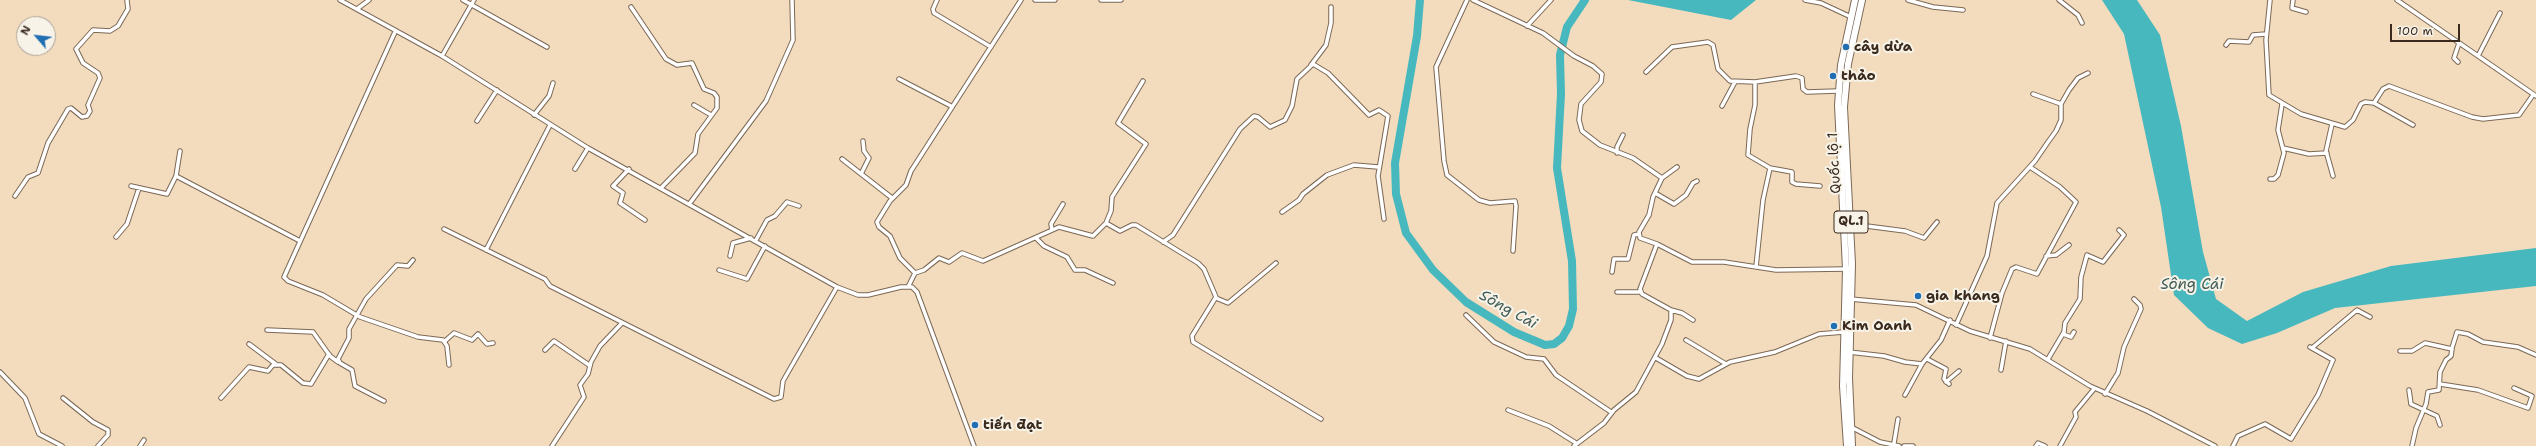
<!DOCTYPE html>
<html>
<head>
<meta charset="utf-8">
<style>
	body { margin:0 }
	#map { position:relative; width:2536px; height:446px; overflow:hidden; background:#f2dcbd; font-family:"Shantell Sans",sans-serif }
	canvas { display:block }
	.north { position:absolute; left:16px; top:16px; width:40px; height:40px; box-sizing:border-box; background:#f7f3e8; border:1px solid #aca397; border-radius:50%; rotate:298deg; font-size:11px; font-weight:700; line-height:16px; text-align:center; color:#3b2a1e }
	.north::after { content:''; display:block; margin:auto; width:14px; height:18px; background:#1f6fb2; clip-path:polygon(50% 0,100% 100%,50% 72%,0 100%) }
	.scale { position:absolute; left:2390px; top:24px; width:70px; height:18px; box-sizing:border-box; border:2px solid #3b2a1e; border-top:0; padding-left:5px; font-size:12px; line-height:14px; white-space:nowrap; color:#3b2a1e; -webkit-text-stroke:3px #f7f3e8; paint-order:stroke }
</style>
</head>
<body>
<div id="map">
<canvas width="2536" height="446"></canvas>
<div class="north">N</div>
<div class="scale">100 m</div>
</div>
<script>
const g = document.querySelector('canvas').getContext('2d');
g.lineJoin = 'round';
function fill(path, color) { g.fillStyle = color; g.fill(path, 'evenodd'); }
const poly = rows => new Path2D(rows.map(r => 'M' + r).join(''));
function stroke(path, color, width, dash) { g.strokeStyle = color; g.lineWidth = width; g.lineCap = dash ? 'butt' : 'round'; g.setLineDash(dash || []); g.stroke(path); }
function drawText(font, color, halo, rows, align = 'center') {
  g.font = font + ' "Shantell Sans",sans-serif'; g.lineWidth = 4; g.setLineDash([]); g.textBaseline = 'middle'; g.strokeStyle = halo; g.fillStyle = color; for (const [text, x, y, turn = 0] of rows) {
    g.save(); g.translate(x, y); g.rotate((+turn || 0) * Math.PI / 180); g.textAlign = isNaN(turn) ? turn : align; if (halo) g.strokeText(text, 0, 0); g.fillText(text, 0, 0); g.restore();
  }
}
const water = poly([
	[1628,0,1756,0,1731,20],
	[2102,0,2137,0,2160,35,2181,126,2203,252,2216,299,2247,321,2303,292,2391,266,2536,248,2536,286,2335,308,2277,333,2242,344,2208,328,2174,295,2161,207,2124,34]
]);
const river = poly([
	[1420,0,1417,36,1395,163,1396,194,1406,233,1433,270,1466,302,1514,332,1545,345,1554,344,1562,338,1569,326,1573,309,1572,261,1557,168,1561,94,1560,55,1567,27,1585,0]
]);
const minor = poly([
	[340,0,442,56,588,148,837,287,858,295,868,295,901,287,912,287,917,292,974,446],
	[463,0,547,47],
	[937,0,933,9,934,13,991,47],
	[1035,0,1055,0],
	[1101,0,1121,0],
	[1467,0,1436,67,1444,161,1447,175,1479,200,1490,203,1515,201,1516,206,1513,251],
	[1473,0,1543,33,1574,56,1593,66,1602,74,1601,82,1581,104,1579,120,1582,131,1600,145,1633,158,1662,178,1653,197,1649,215,1639,232,1640,238,1657,244,1692,262,1724,262,1776,270,1846,269],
	[1805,0,1821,3,1851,17],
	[1908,0,1933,7,1963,10],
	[2059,0,2078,15,2082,23],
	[2270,0,2266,40,2269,95,2301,114,2345,127,2353,120,2361,104,2365,102,2374,103,2383,89,2389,86,2472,117,2483,119,2519,115,2533,95],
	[2293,0,2292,8,2306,12],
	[2397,0,2536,96],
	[631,7,666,59,677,65,692,63,704,89,714,93,717,97,717,108,698,134,695,153,662,187],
	[357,9,369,0],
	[1527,26,1551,0],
	[395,32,284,277,288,281,323,295,360,317,418,337,443,340,447,346,449,365],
	[2226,45,2229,41,2249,42,2253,35,2266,34],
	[442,56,474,0],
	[2478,56,2500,13],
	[2458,62,2454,58,2459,43],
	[1311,65,1326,45,1331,23,1331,7],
	[1646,72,1672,47,1708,42,1713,45,1718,69,1730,81,1755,82,1796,76,1802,78,1803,89,1807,92,1838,91],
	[899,79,951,106],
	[1755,82,1755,105,1750,129,1748,155,1770,168,1792,172,1792,182,1796,184,1820,186],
	[2033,94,2061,104],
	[2374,103,2413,125],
	[694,105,711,115],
	[1722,106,1735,82],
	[534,115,549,96,553,83],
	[477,121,497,90],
	[2332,124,2326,151,2333,176],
	[2283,148,2309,154,2327,153],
	[1617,153,1617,147,1623,135],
	[842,159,892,198],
	[575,169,588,148],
	[629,169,613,186,623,193,620,203,645,220],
	[861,174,869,158,864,151,863,141],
	[176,176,300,241],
	[1662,178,1677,167],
	[2270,179,2274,179,2278,175,2284,153,2278,130,2282,104],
	[131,186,167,194,176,176,180,151],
	[1655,193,1674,204,1686,195,1693,183,1697,181],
	[15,196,28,177,38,173,48,143,68,109,71,108,82,117,87,116,90,111,88,105,100,78,98,73,83,63,76,49,93,30,110,31,118,26,128,9,127,0],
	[690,203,766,101,793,40,792,0],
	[1282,212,1299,200,1303,194,1327,175,1354,165,1378,167],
	[1106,223,1111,211,1112,197,1146,144,1118,123,1143,81],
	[1851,224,1905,231,1924,238,1937,222],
	[444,229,545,279,550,286,774,399,781,397,783,381,837,287],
	[1052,230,1051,224,1063,204],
	[116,237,127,224,139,188],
	[1036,238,1044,246,1067,257,1075,270,1085,270,1113,283],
	[756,240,767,220,775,216,787,202,799,206],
	[1163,242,1173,235,1240,129,1254,116,1258,117,1270,127,1285,120,1292,106,1297,79,1313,64,1328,73,1369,115,1379,110,1388,116,1378,176,1384,219],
	[486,250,550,125],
	[730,256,733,243,751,238],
	[2046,256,2056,255,2069,245],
	[1756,267,1763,200,1770,168],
	[719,270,747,279,765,246],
	[1612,272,1614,259,1628,259,1634,235,1639,234],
	[915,273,900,258,890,236,879,227,877,222,890,201,906,185,911,171,1021,0],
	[908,287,915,273,924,270,939,258,949,262,962,253,983,261,1059,227,1093,236,1106,223,1120,231,1132,225,1136,225,1198,263,1204,269,1216,297,1192,336,1193,342,1321,419],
	[1617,292,1640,292],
	[1216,298,1228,303,1276,263],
	[1850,299,1916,305,1970,331,2030,349,2090,386,2147,411,2215,446],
	[1671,310,1682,313,1693,320],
	[1466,315,1494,342,1526,357,1544,359,1556,375,1611,412],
	[1956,325,1987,256,1997,203,2035,161,2048,142,2056,131,2061,120,2061,104,2069,90,2078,78,2088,73],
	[267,330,313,332,330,356,338,362],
	[2063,334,2071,337,2074,332],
	[1990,338,2002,293,2012,269,2016,267,2037,274,2076,202,2060,187,2030,167],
	[1686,340,1726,364],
	[445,341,454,333,472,340,478,334,487,344,493,343],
	[249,344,277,365],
	[2312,348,2357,310,2370,317],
	[2452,348,2457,332,2468,334,2483,342,2518,347,2536,355],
	[545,350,554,341,589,365],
	[2400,351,2412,351,2425,343,2452,349,2451,356,2446,360,2440,372,2439,390,2428,392,2426,404,2416,428,2412,446],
	[1849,352,1884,356,1905,362,1922,364,1941,340,1950,320],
	[1656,358,1687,376,1699,379,1730,362,1775,352,1819,334,1844,332],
	[1927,359,1946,369,1944,379,1949,384],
	[2048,359,2064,332,2065,323,2080,299,2081,277,2087,255,2103,262,2124,235,2119,230],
	[2001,370,2006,341],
	[0,372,25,398,39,434,62,446],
	[1946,382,1959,371],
	[2440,384,2478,390,2528,408,2532,396,2514,388],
	[2409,390,2411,404,2437,416,2440,425],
	[2105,394,2118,373,2124,347,2141,309,2140,305,2134,299],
	[1905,395,1922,364],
	[63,398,93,422,108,430,108,435,98,446],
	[221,398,249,367,268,371,273,365,281,365,303,383,311,384,329,354],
	[384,401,355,386,352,370,340,363,338,359,349,338,349,329,366,299,397,265,408,266,413,260],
	[1508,410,1549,426,1576,443],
	[1851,427,1880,442,1899,446],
	[1894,443,1898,419],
	[140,446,144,440],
	[552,446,584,397,580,385,588,374,591,362,600,346,622,323],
	[1574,446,1604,423,1614,410,1636,392,1662,344,1671,320,1671,310,1642,294,1640,289,1657,244],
	[1904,446,1913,446],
	[2036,446,2038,443,2045,446],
	[2060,446,2076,417,2075,412,2094,389],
	[2233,446,2238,436,2265,424,2291,439,2318,395,2333,360,2310,347]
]);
const trunk = poly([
	[1847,446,1843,386,1846,269,1838,105,1841,65,1855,0],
	[1852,446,1849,378,1852,264,1844,107,1848,64,1862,0]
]);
const markers = [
	[1846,47,4,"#1f6fb2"],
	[1833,76,4,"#1f6fb2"],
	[1918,296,4,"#1f6fb2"],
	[1834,326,4,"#1f6fb2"],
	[975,425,4,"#1f6fb2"]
];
const shields = [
	[1851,222,34]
];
const shieldNames = [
	["QL.1",1851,222]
];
const poiNames = [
	["cây dừa",1854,47],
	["thảo",1841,76],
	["gia khang",1926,296],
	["Kim Oanh",1842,326],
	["tiến đạt",983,425]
];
const streetNames = [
	["Quốc lộ 1",1835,163,-93]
];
const waterNames = [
	["Sông Cái",2192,285],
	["Sông Cái",1508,310,29]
];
fill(water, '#48b8bf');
stroke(river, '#48b8bf', 8);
stroke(minor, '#7b6856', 5.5);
stroke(trunk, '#7b6856', 8);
stroke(minor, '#fff', 3.5);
stroke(trunk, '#fff', 6);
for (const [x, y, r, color] of markers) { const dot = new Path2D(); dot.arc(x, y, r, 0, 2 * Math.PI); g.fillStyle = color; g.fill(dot); stroke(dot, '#f7f3e8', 1.5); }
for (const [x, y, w] of shields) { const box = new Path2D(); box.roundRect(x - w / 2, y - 11, w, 22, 3); g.fillStyle = '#f7f3e8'; g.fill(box); stroke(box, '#3b2a1e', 1); }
drawText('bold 13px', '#3b2a1e', null, shieldNames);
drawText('bold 14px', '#3b2a1e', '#f7f3e8', poiNames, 'left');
drawText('14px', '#3b2a1e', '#f7f3e8', streetNames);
drawText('italic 15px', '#405c56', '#f7f3e8', waterNames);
</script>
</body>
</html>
